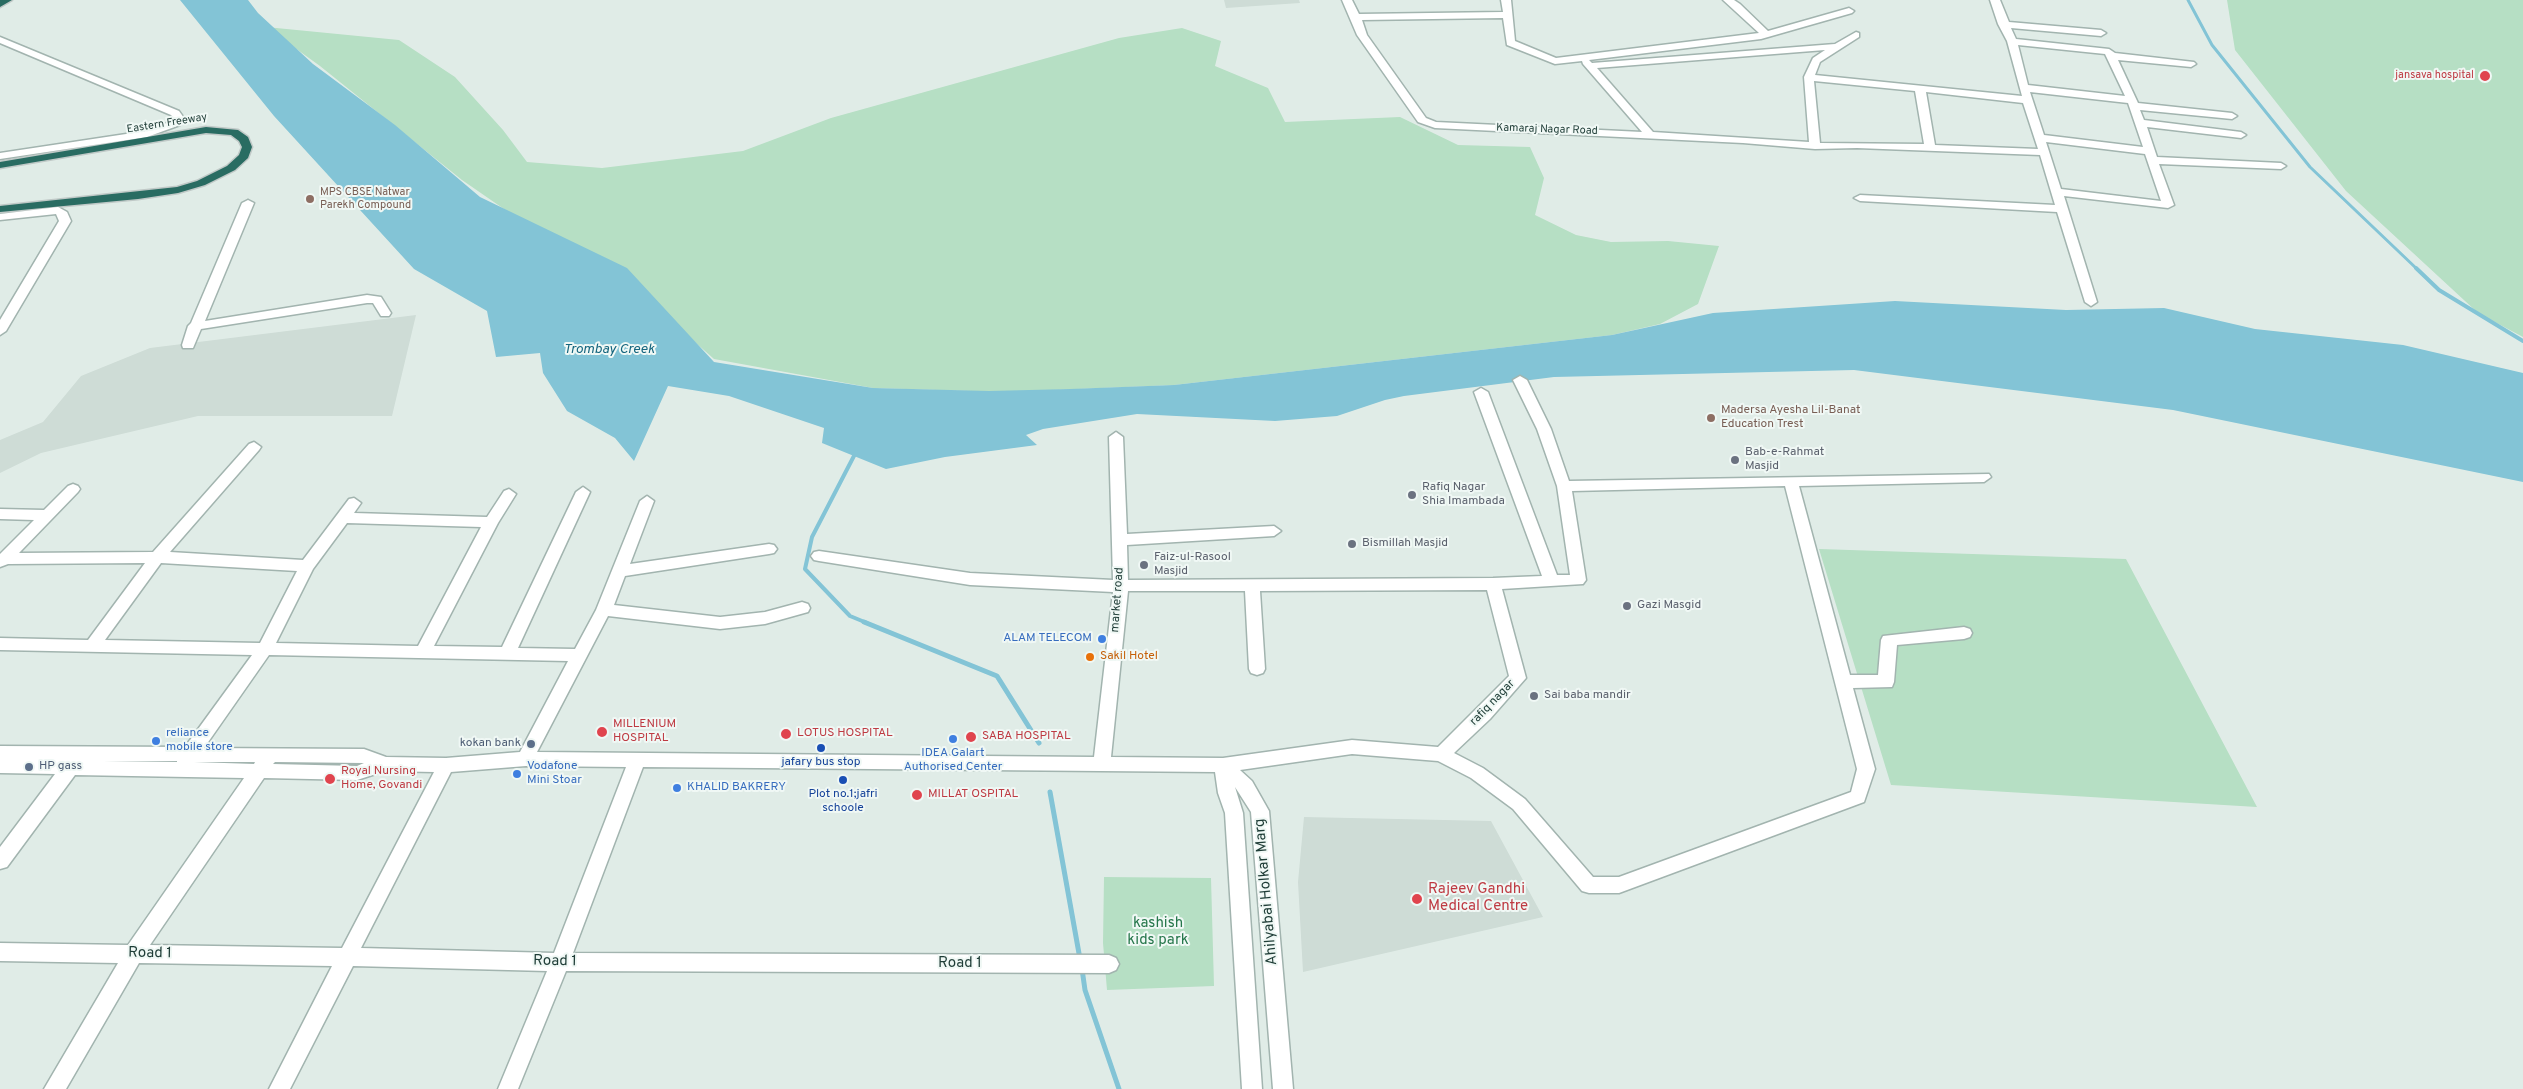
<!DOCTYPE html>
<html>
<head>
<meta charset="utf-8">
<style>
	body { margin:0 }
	canvas { display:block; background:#e0ece7 }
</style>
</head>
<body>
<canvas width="2523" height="1089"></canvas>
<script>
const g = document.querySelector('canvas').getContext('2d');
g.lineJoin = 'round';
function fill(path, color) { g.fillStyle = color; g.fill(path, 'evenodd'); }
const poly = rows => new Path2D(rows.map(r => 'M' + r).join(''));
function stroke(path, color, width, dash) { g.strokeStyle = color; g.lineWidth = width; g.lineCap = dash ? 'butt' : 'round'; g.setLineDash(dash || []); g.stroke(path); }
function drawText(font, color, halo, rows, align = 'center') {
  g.font = font + ' Overpass,sans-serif'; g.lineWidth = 4; g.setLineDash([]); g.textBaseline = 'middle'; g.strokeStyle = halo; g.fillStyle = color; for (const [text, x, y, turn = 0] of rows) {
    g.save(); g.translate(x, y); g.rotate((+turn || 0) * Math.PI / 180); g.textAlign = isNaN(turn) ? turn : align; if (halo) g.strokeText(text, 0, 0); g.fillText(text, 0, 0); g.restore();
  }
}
const built = poly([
	[1224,0,1299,0,1300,3,1226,8],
	[416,315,392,416,198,416,41,453,0,473,0,440,43,422,81,376,150,348],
	[1304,817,1491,821,1543,917,1303,972,1298,882]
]);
const green = poly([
	[2227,0,2523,0,2523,337,2478,313,2346,191,2235,50],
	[266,27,399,40,455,77,503,130,527,162,602,168,743,151,831,118,1119,38,1182,28,1221,41,1215,66,1268,88,1285,122,1400,117,1458,145,1530,147,1544,178,1535,215,1576,235,1611,242,1668,241,1719,246,1698,304,1660,324,1612,335,1174,385,1004,392,873,388,714,359,615,271,517,218,462,180,320,66],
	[1819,549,2126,559,2257,807,1891,785],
	[1104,877,1211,878,1214,986,1107,990,1103,943]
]);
const water = poly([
	[180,0,248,0,258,13,313,64,395,125,480,197,627,268,714,362,873,388,989,391,1070,389,1174,385,1612,335,1713,313,1895,301,2066,310,2164,308,2255,329,2403,345,2523,373,2523,482,2173,410,1854,370,1554,377,1404,396,1385,400,1337,416,1275,421,1137,414,1043,429,1026,435,1037,445,945,457,886,469,822,443,824,428,729,396,668,386,634,461,615,438,567,411,543,373,540,353,496,357,487,311,414,269,274,116]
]);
const streamFar2 = poly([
	[2188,0,2212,45,2310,167,2417,269]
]);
const streamFar1 = poly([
	[2416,268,2439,290,2523,341],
	[856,452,812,537,805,569,850,616,867,623]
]);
const stream = poly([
	[864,622,997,676,1039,743],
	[1050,792,1080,959],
	[1082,969,1085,990,1119,1089]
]);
const minor = poly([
	[1342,0,1352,0,1359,14,1503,12,1501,0,1511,0,1515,41,1556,58,1759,33,1723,0,1734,0,1740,4,1768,31,1849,8,1854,11,1852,13,1761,39,1589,60,1592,63,1835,44,1856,32,1859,33,1859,37,1820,62,1815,75,2022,96,2007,41,1998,24,1990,0,2000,0,2009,22,2101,30,2106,33,2101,36,2011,28,2016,39,2109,49,2115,53,2194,62,2196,64,2191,67,2118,60,2138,103,2232,113,2237,116,2232,119,2140,110,2144,120,2241,132,2246,135,2241,138,2147,127,2157,157,2281,163,2286,166,2281,169,2159,164,2174,205,2168,208,2064,196,2097,302,2091,306,2085,302,2057,212,1860,201,1854,198,1860,195,2055,205,2040,155,1857,148,1815,149,1743,143,1435,128,1418,122,1357,35,1342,0],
	[1503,18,1507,45,1555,64,1582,61,1583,64,1642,132,1436,122,1426,118,1367,35,1362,20,1503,18],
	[2018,45,2105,54,2125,96,2028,85,2018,45],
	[1825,50,1813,58,1804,77,1809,142,1653,132,1597,68,1825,50],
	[1814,81,1915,91,1924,144,1820,143,1814,81],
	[1926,92,2023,103,2038,149,1935,145,1926,92],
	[2030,92,2128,103,2143,147,2044,135,2030,92],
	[2046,142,2145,154,2161,201,2061,189,2046,142],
	[0,37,179,111,184,118,180,125,147,137,0,159,0,153,146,131,160,127,174,118,171,115,0,43,0,37],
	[248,200,254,203,205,321,367,295,381,297,391,313,389,316,381,316,373,303,367,303,201,329,193,348,183,348,182,345,188,326,191,323,242,203,248,200],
	[58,207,67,212,71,221,6,331,0,335,0,320,59,221,56,214,0,220,0,214,58,207],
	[1520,376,1527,380,1551,429,1569,481,1989,474,1991,477,1984,482,1799,486,1850,675,1878,675,1881,640,1883,636,1964,627,1970,629,1972,633,1970,637,1964,639,1897,645,1894,682,1892,687,1853,688,1875,769,1864,802,1619,893,1589,893,1582,891,1513,809,1471,778,1438,761,1352,754,1240,770,1252,781,1269,811,1293,1089,1273,1089,1251,812,1235,787,1243,813,1262,1089,1242,1089,1225,813,1218,793,1215,772,643,767,573,953,1109,955,1116,958,1119,964,1116,970,1109,973,566,971,518,1089,498,1089,547,971,353,966,290,1089,269,1089,332,966,139,963,66,1089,44,1089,118,963,0,961,0,943,128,945,244,778,75,775,7,867,0,869,0,847,55,774,0,773,0,746,185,747,252,655,0,650,0,638,88,640,145,563,8,564,0,567,0,554,34,520,0,519,0,509,44,510,68,486,73,484,78,486,80,489,78,492,19,553,153,552,249,444,254,442,261,447,259,450,170,552,303,560,349,499,354,498,361,503,354,513,487,517,504,491,509,489,516,494,498,523,434,646,502,647,576,492,583,487,590,492,518,648,575,649,596,610,640,501,647,496,654,501,630,564,769,544,774,545,777,549,774,553,769,554,625,576,614,605,720,617,765,612,802,602,808,604,810,608,808,612,765,624,720,629,608,616,537,752,1094,757,1113,592,970,585,819,561,814,560,811,556,814,552,819,551,970,573,1113,580,1109,437,1116,432,1123,437,1127,534,1274,526,1281,531,1274,536,1127,545,1128,580,1493,578,1542,576,1474,392,1481,388,1488,392,1557,575,1570,575,1557,486,1537,429,1513,380,1520,376],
	[1785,486,1857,769,1851,792,1619,877,1593,877,1525,799,1483,768,1454,753,1490,719,1526,678,1502,589,1583,584,1586,580,1572,491,1785,486],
	[347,523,481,527,418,646,276,643,313,569,347,523],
	[161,563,297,571,260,643,105,640,161,563],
	[1487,590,1509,676,1438,747,1352,740,1223,758,1111,757,1128,591,1245,591,1249,669,1251,673,1257,675,1263,673,1265,669,1260,591,1487,590],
	[269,655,568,661,520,752,446,758,386,757,364,749,204,748,269,655],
	[103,761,177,761,177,762,103,761],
	[194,762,255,762,254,764,194,762],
	[275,762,363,763,364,763,357,766,273,764,275,762],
	[526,766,626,767,554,953,361,948,451,772,526,766],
	[385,771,434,772,342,948,150,945,264,778,357,780,385,771]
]);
const highway = poly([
	[0,0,12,0,0,7,0,0],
	[206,127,238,130,248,137,252,147,248,158,235,170,205,185,178,193,138,199,0,212,0,206,177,187,197,181,227,166,239,155,242,147,239,141,231,135,206,133,0,168,0,162,206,127]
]);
const markers = [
	[2485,76,6,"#e0444e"],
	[310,199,5,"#8d6e63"],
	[1711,418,5,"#8d6e63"],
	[1735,460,5,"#6b7280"],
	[1412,495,5,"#6b7280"],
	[1352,544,5,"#6b7280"],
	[1144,565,5,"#6b7280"],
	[1627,606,5,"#6b7280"],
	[1102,639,5,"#3f7fe0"],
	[1090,657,5,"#e8710a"],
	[1534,696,5,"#6b7280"],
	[602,732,6,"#e0444e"],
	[786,734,6,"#e0444e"],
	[971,737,6,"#e0444e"],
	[953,739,5,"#3f7fe0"],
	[156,741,5,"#3f7fe0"],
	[531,744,5,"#5c6f8a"],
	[821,748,5,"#1a4fb4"],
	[29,767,5,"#5c6f8a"],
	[517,774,5,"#3f7fe0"],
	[330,779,6,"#e0444e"],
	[843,780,5,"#1a4fb4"],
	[677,788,5,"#3f7fe0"],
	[917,795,6,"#e0444e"],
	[1417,899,6,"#e0444e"]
];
const farHealthnames = [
	["jansava hospital",2474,76]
];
const farStreetnames = [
	["Eastern Freeway",167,124,-9],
	["Kamaraj Nagar Road",1547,130,2]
];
const farEducationnames = [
	["MPS CBSE Natwar",320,193],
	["Parekh Compound",320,206]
];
const educationNames = [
	["Madersa Ayesha Lil-Banat",1721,411],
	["Education Trest",1721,425]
];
const worshipNames = [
	["Bab-e-Rahmat",1745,453],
	["Masjid",1745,467],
	["Rafiq Nagar",1422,488],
	["Shia Imambada",1422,502],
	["Bismillah Masjid",1362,544],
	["Faiz-ul-Rasool",1154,558],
	["Masjid",1154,572],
	["Gazi Masgid",1637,606],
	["Sai baba mandir",1544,696]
];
const streetNames = [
	["market road",1118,600,-86],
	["rafiq nagar",1493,703,-46]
];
const shopNames = [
	["ALAM TELECOM",1092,639,"right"],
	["reliance",166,734],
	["mobile store",166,748],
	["IDEA Galart",953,754,"center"],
	["Authorised Center",953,768,"center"],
	["Vodafone",527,767],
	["Mini Stoar",527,781],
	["KHALID BAKRERY",687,788]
];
const foodNames = [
	["Sakil Hotel",1100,657]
];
const healthNames = [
	["MILLENIUM",613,725],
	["HOSPITAL",613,739],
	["LOTUS HOSPITAL",797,734],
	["SABA HOSPITAL",982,737],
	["Royal Nursing",341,772],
	["Home, Govandi",341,786],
	["MILLAT OSPITAL",928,795]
];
const serviceNames = [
	["kokan bank",521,744],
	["HP gass",39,767,"left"]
];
const transitNames = [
	["jafary bus stop",821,763],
	["Plot no.1;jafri",843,795],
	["schoole",843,809]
];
const waterNames = [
	["Trombay Creek",609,350]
];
const nearHealthnames = [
	["Rajeev Gandhi",1428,890],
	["Medical Centre",1428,907]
];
const nearStreetnames = [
	["Ahilyabai Holkar Marg",1267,892,-95],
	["Road 1",150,954,1],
	["Road 1",555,962,1],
	["Road 1",960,964]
];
const nearParknames = [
	["kashish",1158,924],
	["kids park",1158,941]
];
fill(built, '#cedcd6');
fill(green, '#b6dfc4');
fill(water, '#83c4d6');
stroke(streamFar2, '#83c4d6', 3);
stroke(streamFar1, '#83c4d6', 4);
stroke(stream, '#83c4d6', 5);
stroke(minor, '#a2b4af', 3);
stroke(highway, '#c0c9c7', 3);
fill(minor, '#fff');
fill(highway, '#296c62');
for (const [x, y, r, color] of markers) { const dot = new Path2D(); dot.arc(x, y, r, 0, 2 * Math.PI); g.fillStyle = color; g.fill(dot); stroke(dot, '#f0f8f5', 2); }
drawText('11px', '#be3a42', '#f0f8f5', farHealthnames, 'right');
drawText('11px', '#1f3d37', '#f0f8f5', farStreetnames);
drawText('11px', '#785e54', '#f0f8f5', farEducationnames, 'left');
drawText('12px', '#785e54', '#f0f8f5', educationNames, 'left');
drawText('12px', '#5b616d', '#f0f8f5', worshipNames, 'left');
drawText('12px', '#1f3d37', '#f0f8f5', streetNames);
drawText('12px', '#366cbe', '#f0f8f5', shopNames, 'left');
drawText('12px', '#c56008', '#f0f8f5', foodNames, 'left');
drawText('12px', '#be3a42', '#f0f8f5', healthNames, 'left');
drawText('12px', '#4e5e75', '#f0f8f5', serviceNames, 'right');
drawText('12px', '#164399', '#f0f8f5', transitNames);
drawText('italic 14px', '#15657e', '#f0f8f5', waterNames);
drawText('15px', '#be3a42', '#f0f8f5', nearHealthnames, 'left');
drawText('15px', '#1f3d37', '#f0f8f5', nearStreetnames);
drawText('15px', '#26774b', '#f0f8f5', nearParknames);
</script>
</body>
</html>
